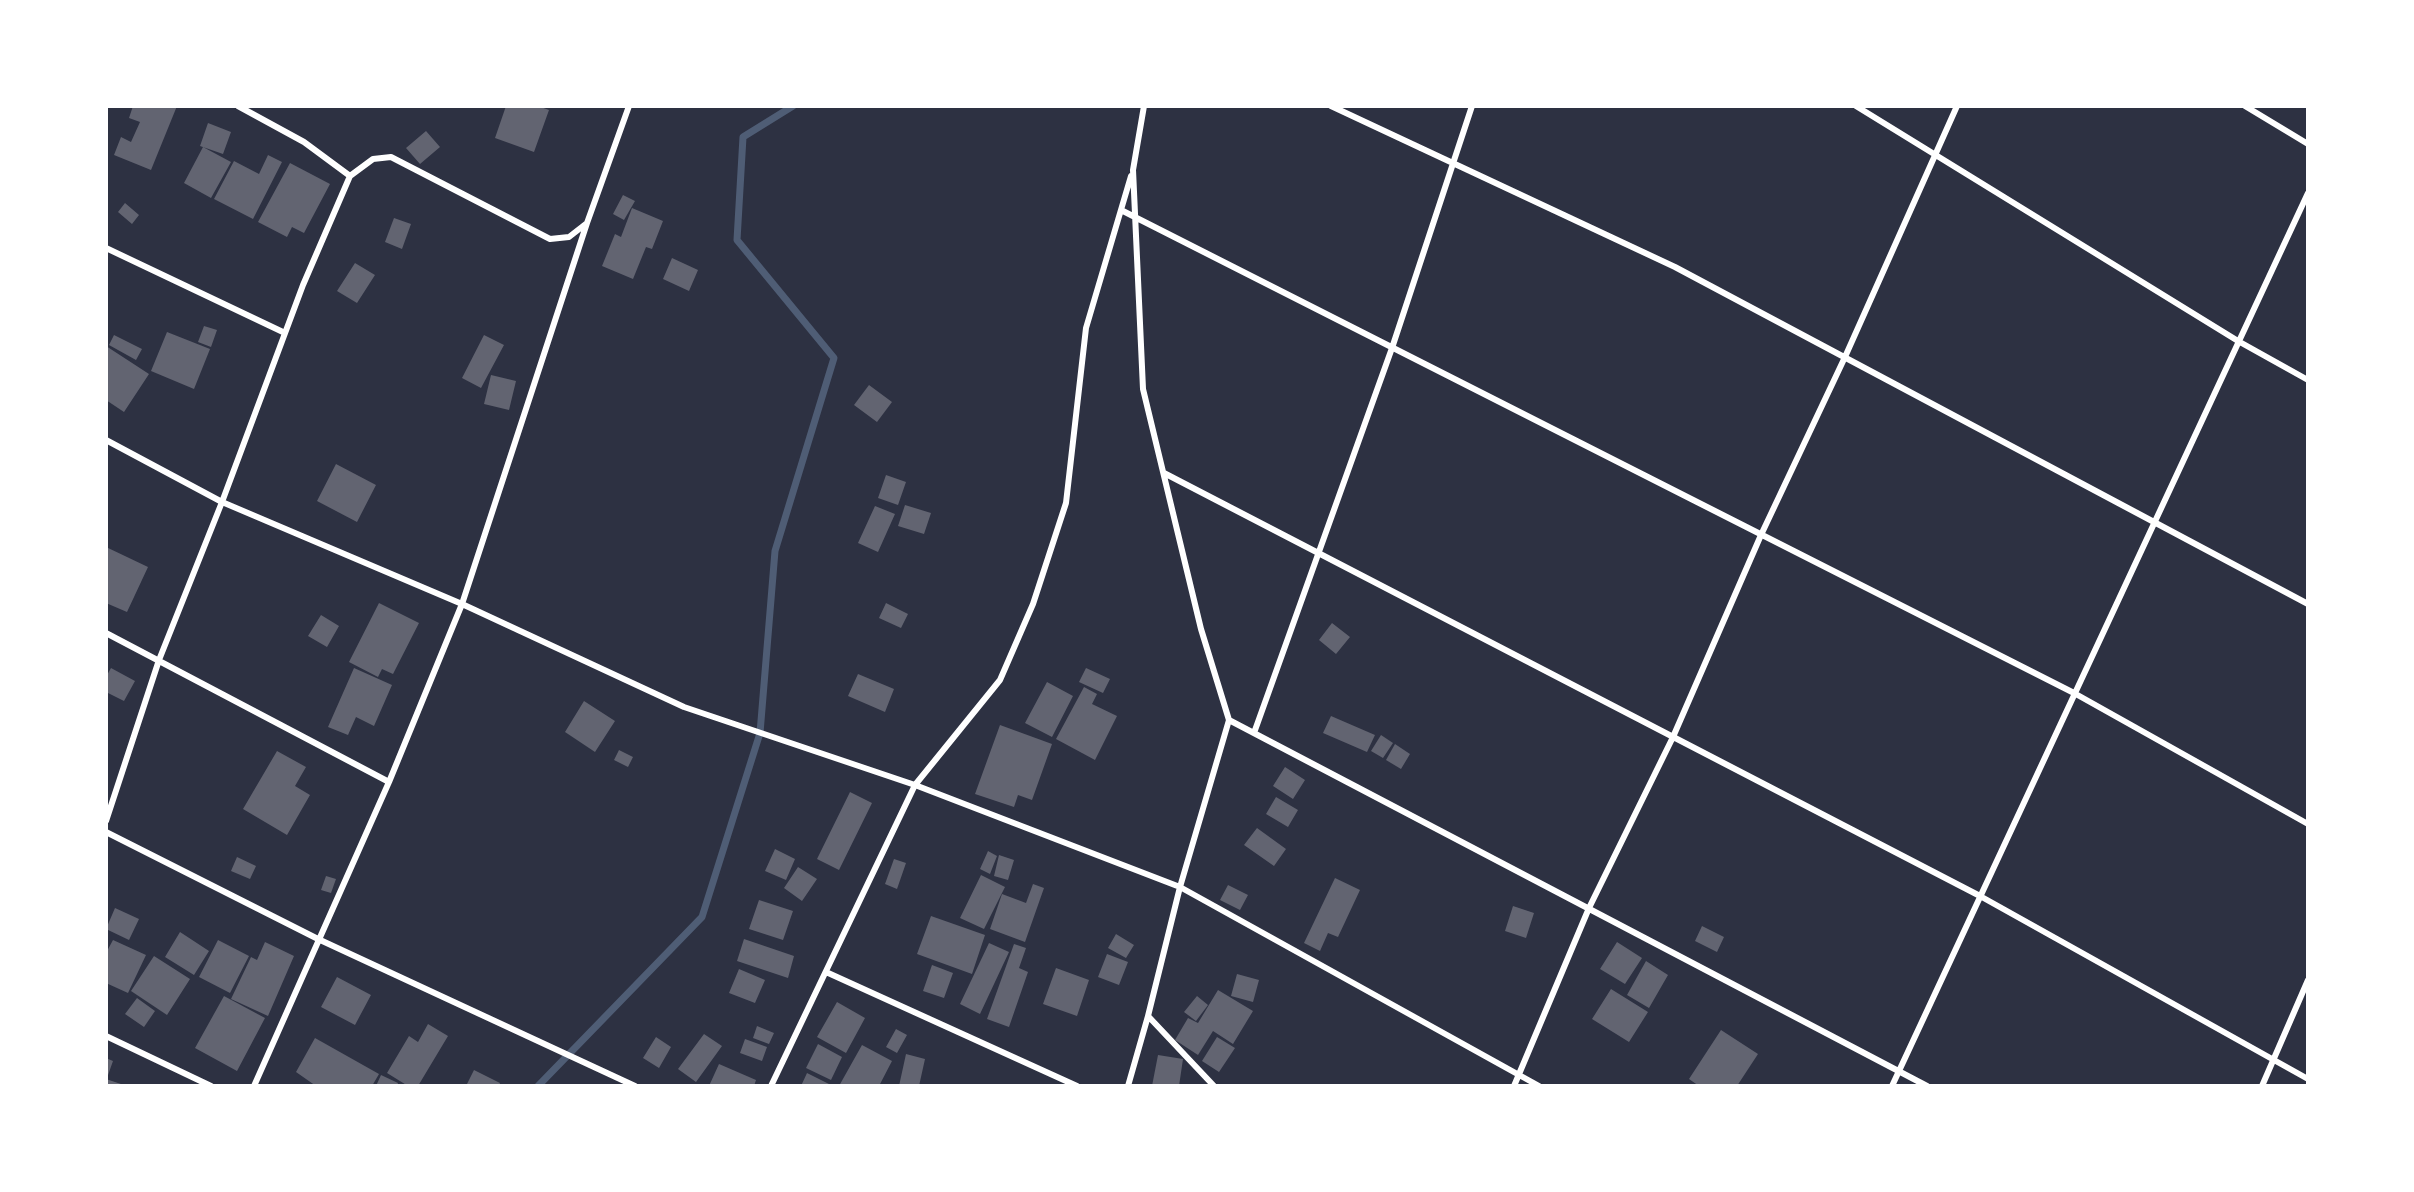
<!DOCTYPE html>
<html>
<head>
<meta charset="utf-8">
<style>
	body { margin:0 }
	#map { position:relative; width:2414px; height:1192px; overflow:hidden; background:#2d3142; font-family:Manrope,sans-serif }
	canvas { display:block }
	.frame { position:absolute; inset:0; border:108px solid #fff; pointer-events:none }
</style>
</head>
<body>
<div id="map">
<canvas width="2414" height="1192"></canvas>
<div class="frame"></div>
</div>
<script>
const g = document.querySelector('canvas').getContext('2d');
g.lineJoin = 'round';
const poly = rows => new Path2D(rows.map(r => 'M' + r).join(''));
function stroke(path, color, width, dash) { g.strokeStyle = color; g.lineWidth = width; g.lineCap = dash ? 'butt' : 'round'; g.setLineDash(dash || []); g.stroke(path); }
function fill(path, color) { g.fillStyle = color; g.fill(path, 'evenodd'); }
const stream = poly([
	[538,1086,702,917,760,733,775,551,834,358,737,240,743,137,793,106]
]);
const building = poly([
	[133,106,177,106,151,170,114,155,121,137,131,142,140,122,129,118],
	[506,106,538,106,549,110,534,152,495,138],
	[208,123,231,132,223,154,200,146],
	[426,131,440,147,420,164,406,148],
	[203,147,231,162,211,198,184,183],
	[268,155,282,162,253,219,214,199,234,161,259,174],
	[290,163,330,184,304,233,292,227,287,237,258,222],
	[623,195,635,201,624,220,613,214],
	[125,203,139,215,132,224,118,212],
	[632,208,663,221,652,249,646,247,633,279,602,266,615,234,621,237],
	[394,218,411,224,402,249,385,242],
	[672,258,698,270,689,291,663,279],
	[355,263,375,275,357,303,337,291],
	[204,326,217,330,211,347,198,342],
	[167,332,210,349,194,389,151,371],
	[114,335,142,349,136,360,109,345],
	[484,335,504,345,481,388,462,378],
	[106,346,149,374,124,412,106,400],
	[491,375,516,381,509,410,484,404],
	[869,385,892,402,877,422,854,405],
	[336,464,376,485,357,522,317,501],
	[886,475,906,482,898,505,878,498],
	[905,505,931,513,924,534,898,526],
	[875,506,895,514,878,552,858,543],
	[106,547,148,567,127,612,106,603],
	[379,603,419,623,393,674,382,669,378,677,349,662],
	[886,603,908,614,901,628,879,618],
	[321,615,339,626,327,647,308,636],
	[1332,623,1350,637,1336,654,1319,640],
	[111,668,135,681,124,701,106,692,106,677],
	[354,668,392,685,374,726,356,717,348,735,328,727],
	[1086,668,1110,679,1103,693,1079,682],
	[858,674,894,689,885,712,848,696],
	[1047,682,1073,696,1052,737,1025,723],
	[1084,687,1097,694,1092,704,1117,716,1095,760,1056,739],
	[584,701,615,721,595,752,565,732],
	[1331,716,1375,735,1367,752,1323,733],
	[1000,725,1052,744,1032,800,1018,795,1014,807,975,794],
	[1381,735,1393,743,1383,758,1371,751],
	[1395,744,1410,754,1401,769,1386,760],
	[619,750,633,757,628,767,614,760],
	[277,751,306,767,295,786,310,795,287,835,243,809],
	[1285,767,1305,780,1293,799,1273,786],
	[850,792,872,803,839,870,817,859],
	[1276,797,1298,810,1288,827,1266,814],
	[1257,828,1286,849,1274,866,1244,845],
	[775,849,795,859,786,880,765,871],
	[988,851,997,856,990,874,980,869],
	[999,855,1014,860,1008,880,994,876],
	[237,857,256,866,250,879,231,871],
	[894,859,906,863,897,889,885,884],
	[798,867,817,879,802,901,784,888],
	[981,875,1005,887,984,929,960,918],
	[326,876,336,879,331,893,321,890],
	[1335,878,1360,890,1338,937,1328,933,1320,951,1304,943],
	[1033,884,1044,888,1025,942,990,929,1002,894,1026,903],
	[1228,885,1248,895,1240,910,1220,900],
	[759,900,793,911,783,940,749,929],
	[1513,906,1534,913,1526,938,1505,931],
	[115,908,139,919,129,940,106,929],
	[931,916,985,935,972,974,917,954],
	[1702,926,1724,937,1717,952,1695,941],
	[180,932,209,951,194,975,165,957],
	[1116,934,1134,945,1126,958,1108,948],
	[744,939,794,956,788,978,737,961],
	[113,940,146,955,128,993,106,983,106,953],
	[218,940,249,956,230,993,199,977],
	[265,942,294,956,268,1016,231,999,251,957,257,960],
	[1617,942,1642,958,1625,984,1600,969],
	[989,943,1009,952,980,1014,960,1004],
	[1014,944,1026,948,1019,968,1028,972,1009,1027,987,1019],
	[1107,954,1128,962,1119,985,1098,977],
	[154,956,190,979,167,1015,131,991],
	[1646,961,1668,975,1649,1008,1627,995],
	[932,965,953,973,944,998,923,991],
	[1056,968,1089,980,1077,1016,1043,1004],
	[739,969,765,980,755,1003,729,993],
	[1237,974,1259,980,1253,1002,1231,996],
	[337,977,371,995,355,1025,321,1007],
	[1611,989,1648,1012,1629,1042,1592,1019],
	[1218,990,1253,1011,1233,1044,1213,1031,1198,1055,1175,1040,1188,1018,1198,1023],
	[224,996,265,1018,237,1071,195,1048],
	[1197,996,1208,1005,1196,1021,1184,1012],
	[137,998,155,1011,144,1027,125,1014],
	[837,1002,865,1018,846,1053,817,1037],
	[428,1024,448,1036,418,1086,408,1086,387,1073,409,1036,418,1042],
	[757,1026,774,1033,769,1044,753,1038],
	[896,1029,907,1035,897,1053,886,1047],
	[1721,1030,1758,1054,1737,1086,1699,1086,1689,1079],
	[704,1034,722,1046,696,1082,678,1069],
	[656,1037,671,1047,659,1068,643,1058],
	[1217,1037,1235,1048,1219,1072,1202,1061],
	[315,1038,379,1074,372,1086,316,1086,296,1072],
	[745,1039,767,1047,762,1061,740,1053],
	[818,1044,842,1057,831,1080,806,1068],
	[862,1045,892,1061,879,1086,839,1086],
	[906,1054,925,1059,919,1086,899,1086],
	[1158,1055,1183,1059,1179,1086,1152,1086],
	[106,1058,113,1061,107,1078,106,1078],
	[719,1064,756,1080,754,1086,709,1086],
	[474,1070,500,1083,499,1086,466,1086],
	[807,1073,833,1086,801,1086],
	[381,1075,398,1083,397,1086,376,1086],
	[106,1079,124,1085,124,1086,106,1086]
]);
const minor = poly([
	[238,106,304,142,350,176],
	[1144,106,1133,170,1143,389,1201,629,1229,720,1180,887,1148,1016,1214,1086],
	[1331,106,1675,267,2308,604],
	[1856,106,2238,341,2308,380],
	[2245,106,2308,144],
	[1121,210,2074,693,2308,824],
	[106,248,285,333],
	[106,440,222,502,462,604,684,707,915,785,1180,887,1539,1086],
	[1164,473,1980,896,2308,1079],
	[106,633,389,782],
	[1229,720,1927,1086],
	[1254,733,1392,348,1472,106],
	[106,821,159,660,222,502,303,285,350,176,373,159,391,157,550,239,569,237,587,223,629,106],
	[106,832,318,939,635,1086],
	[826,972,1077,1086],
	[106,1036,211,1086],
	[254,1086,389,782,462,604,587,223],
	[771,1086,915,785,1000,680,1033,604,1066,503,1086,328,1131,176],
	[1128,1086,1148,1016],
	[1514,1086,1589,908,1673,737,1761,535,1845,357,1957,106],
	[1892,1086,2308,193],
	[2262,1086,2308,980]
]);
stroke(stream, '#4f5d75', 7);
fill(building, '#626471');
stroke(minor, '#fff', 6);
</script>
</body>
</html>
